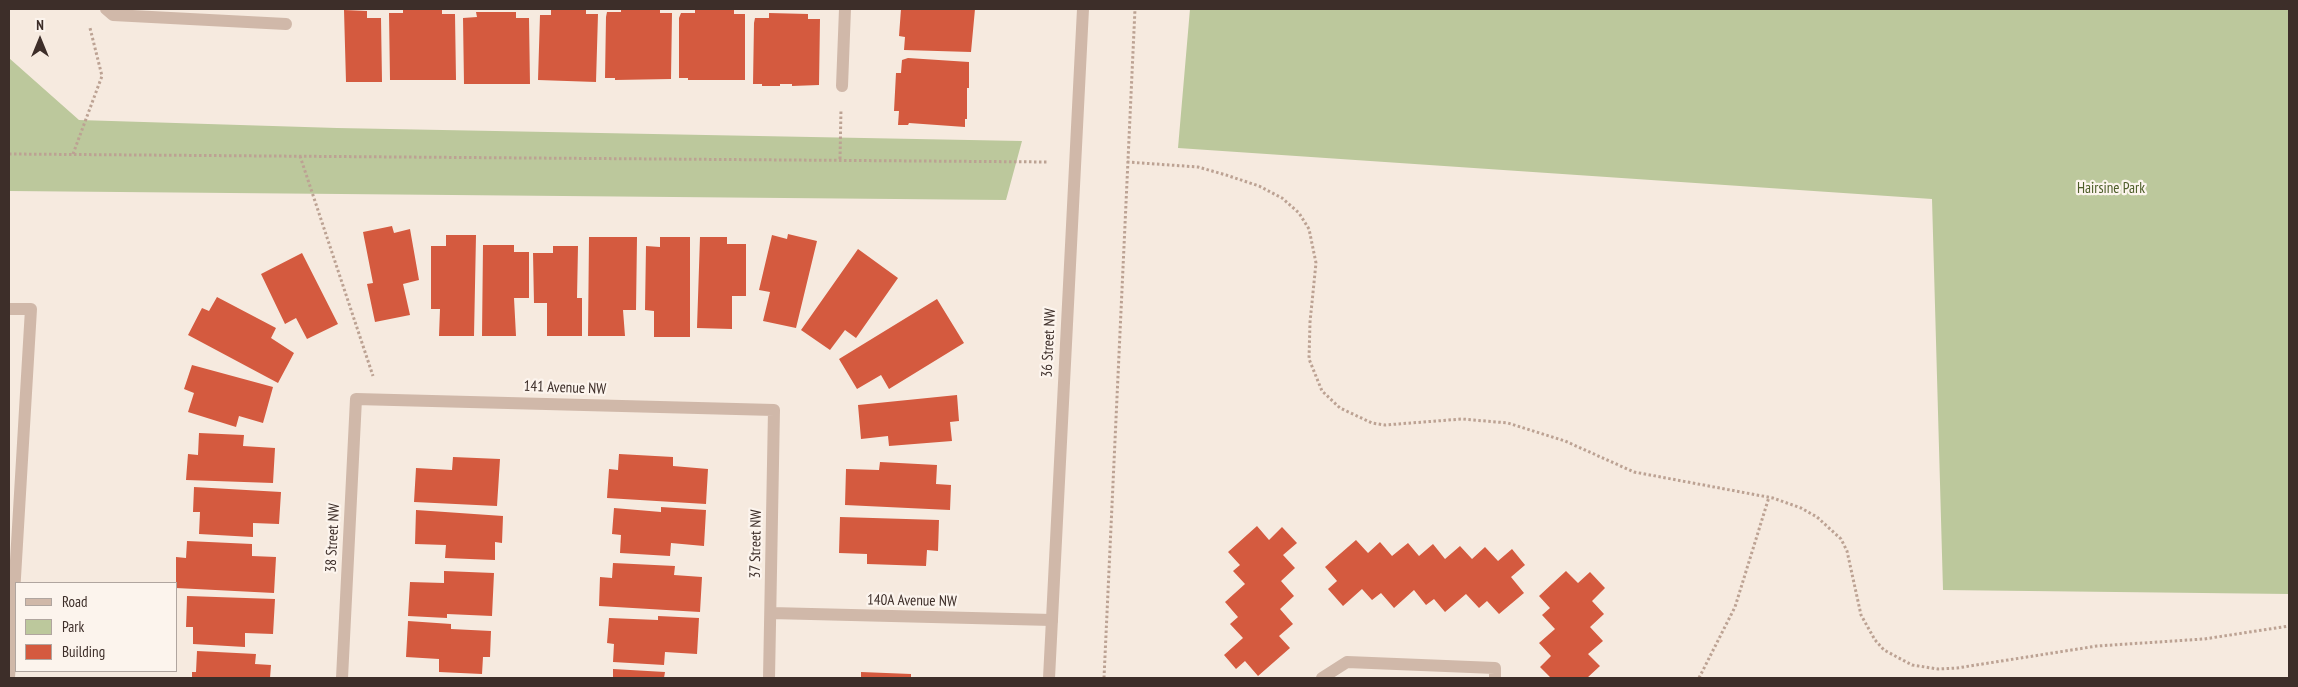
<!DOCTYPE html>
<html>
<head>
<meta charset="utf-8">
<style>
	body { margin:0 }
	#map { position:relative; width:2298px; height:687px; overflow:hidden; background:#f6eadf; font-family:"PT Sans Narrow",sans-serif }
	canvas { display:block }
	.frame { position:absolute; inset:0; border:10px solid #3d2e29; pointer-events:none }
	.legend { position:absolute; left:15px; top:582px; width:162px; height:90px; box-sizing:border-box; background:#fcf4ed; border:1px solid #b0a59f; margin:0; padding:6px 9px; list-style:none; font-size:15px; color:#3d2e29 }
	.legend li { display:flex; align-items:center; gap:10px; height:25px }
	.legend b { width:25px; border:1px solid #b0a59f }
	.north { position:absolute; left:15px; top:15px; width:50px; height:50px; -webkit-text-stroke:4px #fcf4ed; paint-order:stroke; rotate:0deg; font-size:14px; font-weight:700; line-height:20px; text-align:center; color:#3d2e29 }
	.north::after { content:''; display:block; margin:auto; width:18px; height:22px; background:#3d2e29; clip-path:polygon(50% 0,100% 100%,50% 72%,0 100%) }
</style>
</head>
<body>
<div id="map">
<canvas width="2298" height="687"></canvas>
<div class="frame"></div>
<ul class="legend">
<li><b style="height:6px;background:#d0b8a9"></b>Road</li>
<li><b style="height:14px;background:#bcc89c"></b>Park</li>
<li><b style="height:14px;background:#d45a3f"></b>Building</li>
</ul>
<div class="north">N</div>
</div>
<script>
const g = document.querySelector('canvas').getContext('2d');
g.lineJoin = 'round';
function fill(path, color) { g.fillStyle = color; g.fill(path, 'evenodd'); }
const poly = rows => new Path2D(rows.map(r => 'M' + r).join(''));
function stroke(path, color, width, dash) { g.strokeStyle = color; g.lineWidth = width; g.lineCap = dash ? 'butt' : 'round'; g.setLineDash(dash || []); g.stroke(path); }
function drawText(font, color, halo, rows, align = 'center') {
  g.font = font + ' "PT Sans Narrow",sans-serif'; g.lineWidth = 4.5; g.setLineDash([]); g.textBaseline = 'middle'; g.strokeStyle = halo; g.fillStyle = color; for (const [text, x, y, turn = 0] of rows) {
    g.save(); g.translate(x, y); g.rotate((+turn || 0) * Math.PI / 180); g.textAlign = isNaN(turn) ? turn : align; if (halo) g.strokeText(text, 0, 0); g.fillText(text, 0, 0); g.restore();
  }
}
const green = poly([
	[1190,9,2289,9,2289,594,1943,590,1932,199,1178,148],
	[9,58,79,120,337,128,1022,141,1006,200,9,191]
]);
const building = poly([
	[403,9,442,9,442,14,455,14,456,80,390,80,389,13,403,13],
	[551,9,586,10,586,14,598,14,596,82,538,80,540,15,551,15],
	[621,9,660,9,660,13,672,13,671,79,615,80,615,78,605,78,606,17,607,12,621,12],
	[695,9,734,9,734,14,745,14,745,80,688,80,688,78,679,78,679,18,681,13,695,13],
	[901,9,975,9,971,52,904,50,905,37,899,36],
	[344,10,367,11,367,18,381,18,382,82,346,82],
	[476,12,516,12,516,18,529,18,530,84,464,84,463,18,477,17],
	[769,13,808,14,808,19,820,19,819,85,792,86,792,84,780,84,780,86,762,86,762,84,753,84,754,23,755,18,769,18],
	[908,58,969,62,969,88,967,88,967,119,965,119,965,127,909,123,908,125,898,125,899,111,894,111,896,73,901,73,902,60],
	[392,226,394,233,410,229,419,280,403,284,410,315,375,322,367,284,373,283,363,232],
	[788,234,817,241,796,328,763,321,770,292,759,290,772,235,787,239],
	[446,235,476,235,474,336,439,336,440,309,431,309,431,246,446,246],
	[589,237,637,237,636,310,623,310,625,336,588,336],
	[660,237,690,237,690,337,654,337,654,311,645,310,646,246,660,247],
	[700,237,727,237,727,244,746,244,746,296,732,296,732,329,697,328],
	[483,245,514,245,514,252,529,252,529,298,514,298,516,336,482,336],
	[553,246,578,246,577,298,582,298,582,336,547,336,547,303,534,303,533,253,553,253],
	[858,249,898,278,856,338,845,330,830,350,801,330],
	[302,253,338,324,307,339,296,318,285,324,261,274],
	[217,297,276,328,271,338,294,353,278,383,188,335,202,308,209,311],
	[937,299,964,343,889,389,881,375,857,389,839,359],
	[192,365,273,387,263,423,239,416,236,427,188,412,194,393,184,389],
	[957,395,959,421,950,422,952,441,889,446,888,436,861,439,858,405],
	[199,433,244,435,243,446,275,448,273,483,186,480,188,454,198,455],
	[619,454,673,457,673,466,708,469,706,504,607,498,609,469,618,470],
	[453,457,500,459,497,506,414,502,416,468,452,470],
	[880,462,937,465,936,484,951,485,950,510,845,505,846,469,879,470],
	[194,487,281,492,279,524,253,523,253,537,199,534,200,512,193,512],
	[661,507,706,510,704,546,671,543,670,556,620,553,621,535,612,534,614,508,661,512],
	[416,510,503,516,502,543,495,542,495,560,445,558,446,545,415,544],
	[840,517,939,520,938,551,927,550,926,566,867,564,867,554,839,553],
	[1257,526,1269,540,1282,527,1297,543,1283,555,1295,568,1281,581,1294,596,1280,609,1293,624,1279,636,1290,648,1258,676,1245,661,1236,669,1224,655,1243,638,1230,624,1238,617,1225,602,1245,584,1233,571,1240,565,1228,552],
	[1356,540,1368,553,1380,542,1392,556,1408,543,1419,556,1433,544,1445,559,1460,546,1472,559,1485,547,1498,561,1512,549,1525,565,1511,577,1524,593,1499,614,1487,601,1479,608,1466,594,1445,612,1434,599,1426,605,1414,590,1394,608,1381,593,1372,600,1362,589,1343,606,1328,589,1337,581,1325,567],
	[187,541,252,544,252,556,276,557,274,593,176,588,176,557,186,558],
	[613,563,675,566,674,575,702,577,700,612,599,606,600,577,612,578],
	[444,571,494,573,492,616,447,614,447,618,408,616,410,582,444,583],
	[1566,571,1578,583,1590,572,1605,588,1592,601,1604,614,1590,627,1603,641,1588,654,1600,666,1587,678,1551,678,1540,667,1551,656,1539,643,1555,629,1542,615,1550,608,1539,596],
	[187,596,275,599,273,634,245,633,245,647,193,644,193,627,186,627],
	[658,616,699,618,697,654,665,652,664,665,613,662,614,644,607,643,609,618,658,620],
	[408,621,451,624,451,629,491,631,490,657,483,657,482,674,439,672,439,659,406,657],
	[197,651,256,654,255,664,271,665,270,678,192,678,192,672,196,672],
	[613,669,665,672,664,678,613,678],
	[861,672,911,674,911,678,861,678]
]);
const path = poly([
	[9,154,1048,162],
	[73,154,102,76,90,28],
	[300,156,373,376],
	[840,159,841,109],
	[1127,162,1198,167,1226,175,1259,186,1282,198,1299,213,1309,229,1316,263,1310,322,1309,359,1322,391,1340,408,1372,423,1385,425,1462,419,1508,423,1565,441,1634,472,1773,498,1801,508,1817,517,1841,539,1847,551,1861,615,1875,640,1884,650,1912,665,1938,669,1957,668,2097,646,2204,639,2289,626],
	[1104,678,1135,9],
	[1699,678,1735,607,1769,497]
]);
const service = poly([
	[106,9,113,15,286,24],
	[9,309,31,309,9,678],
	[1322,678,1347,662,1495,668,1495,678]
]);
const minor = poly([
	[842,86,845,9],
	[771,613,1052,620],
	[342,678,356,399,774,410,769,678]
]);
const tertiary = poly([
	[1049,678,1083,9]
]);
const parkNames = [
	["Hairsine Park",2111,189]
];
const streetNames = [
	["36 Street NW",1049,343,-87],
	["141 Avenue NW",565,388,2],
	["38 Street NW",333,538,-87],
	["37 Street NW",756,544,-89],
	["140A Avenue NW",912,601,1]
];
fill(green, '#bcc89c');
fill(building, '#d45a3f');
stroke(path, '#bca293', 3, [2.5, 2.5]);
stroke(service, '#d0b8a9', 12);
stroke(minor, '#d0b8a9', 12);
stroke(tertiary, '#d0b8a9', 12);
drawText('15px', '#4e5e2a', '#fcf4ed', parkNames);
drawText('15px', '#3d2e29', '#fcf4ed', streetNames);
</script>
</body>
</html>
